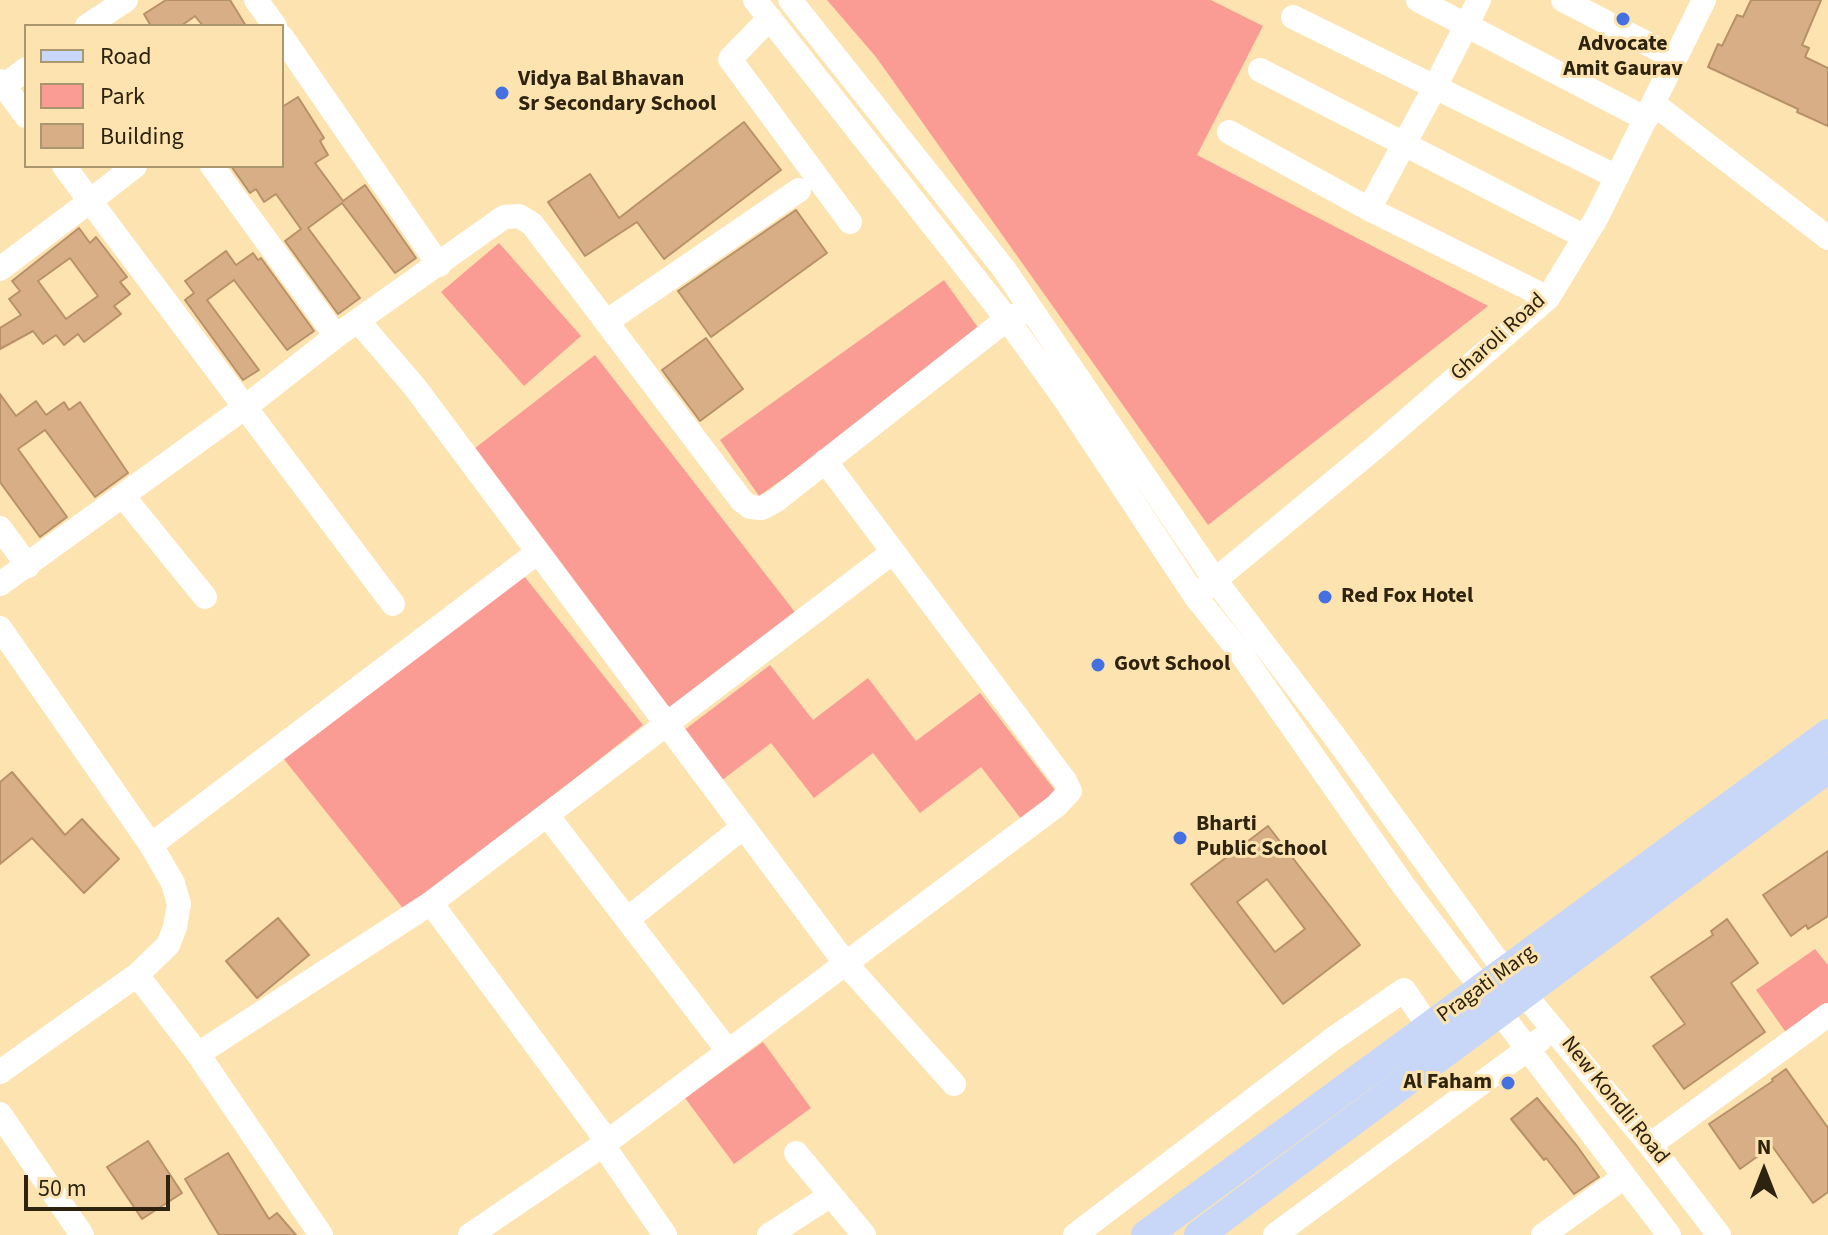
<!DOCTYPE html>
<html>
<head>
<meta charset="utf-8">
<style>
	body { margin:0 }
	#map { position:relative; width:1828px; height:1235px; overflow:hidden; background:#fde3af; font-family:"Source Sans 3",sans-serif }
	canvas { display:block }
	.legend { position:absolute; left:24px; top:24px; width:260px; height:144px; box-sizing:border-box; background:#fde3af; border:2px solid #aa966f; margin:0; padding:10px 14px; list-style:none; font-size:24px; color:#2d230f }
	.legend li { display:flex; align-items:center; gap:16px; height:40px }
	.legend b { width:40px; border:2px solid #aa966f }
	.north { position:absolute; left:1724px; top:1131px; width:80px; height:80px; -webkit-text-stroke:6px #fde3af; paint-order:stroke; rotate:0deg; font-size:22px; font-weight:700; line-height:32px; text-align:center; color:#2d230f }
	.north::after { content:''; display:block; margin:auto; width:28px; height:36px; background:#2d230f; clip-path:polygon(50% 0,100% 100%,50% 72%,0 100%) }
	.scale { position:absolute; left:24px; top:1175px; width:146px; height:36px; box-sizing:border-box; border:4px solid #2d230f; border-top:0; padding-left:10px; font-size:24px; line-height:28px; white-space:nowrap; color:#2d230f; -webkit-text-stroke:6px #fde3af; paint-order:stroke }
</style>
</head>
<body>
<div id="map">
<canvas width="1828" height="1235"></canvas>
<ul class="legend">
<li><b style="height:10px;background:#c8d7f8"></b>Road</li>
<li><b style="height:22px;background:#fb9c94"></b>Park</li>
<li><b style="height:22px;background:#d8ae86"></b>Building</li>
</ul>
<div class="north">N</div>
<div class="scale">50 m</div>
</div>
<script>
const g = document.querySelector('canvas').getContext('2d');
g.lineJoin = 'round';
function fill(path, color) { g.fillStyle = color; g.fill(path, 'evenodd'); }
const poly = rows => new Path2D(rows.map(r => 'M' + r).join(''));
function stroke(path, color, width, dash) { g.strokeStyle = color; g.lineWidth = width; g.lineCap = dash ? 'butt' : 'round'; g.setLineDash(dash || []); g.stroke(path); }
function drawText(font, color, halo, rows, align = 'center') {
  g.font = font + ' "Source Sans 3",sans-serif'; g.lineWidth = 6; g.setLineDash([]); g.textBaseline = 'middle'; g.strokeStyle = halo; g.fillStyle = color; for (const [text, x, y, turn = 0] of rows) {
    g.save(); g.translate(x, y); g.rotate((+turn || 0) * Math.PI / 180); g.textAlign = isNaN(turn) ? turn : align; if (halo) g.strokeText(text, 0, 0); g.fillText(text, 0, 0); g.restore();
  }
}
const green = poly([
	[827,0,1211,0,1263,26,1197,155,1488,306,1208,525,876,57],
	[499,243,581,336,524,386,441,292],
	[944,280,984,336,759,496,720,440],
	[595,355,798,616,673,712,470,452],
	[520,571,643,725,406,912,283,758],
	[770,665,813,720,868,678,916,741,980,693,1057,793,1022,820,981,767,920,813,873,753,814,798,771,743,713,787,675,737],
	[1815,949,1828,965,1828,1015,1792,1041,1756,990],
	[763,1042,811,1108,734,1164,685,1098]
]);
const building = poly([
	[166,0,230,0,246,26,203,26,195,16,181,26,151,26,144,14,166,0],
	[1751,0,1821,0,1802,45,1809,48,1805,57,1828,68,1828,126,1797,112,1798,109,1708,67,1718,44,1722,46,1737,15,1743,17,1751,0],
	[298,97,324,138,320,141,328,155,315,163,343,201,365,185,416,258,395,273,342,203,308,228,360,298,338,314,285,241,301,229,276,194,264,202,256,189,250,193,231,166,282,166,282,107,298,97],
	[744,122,781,170,664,259,637,222,585,256,548,202,590,174,619,218,744,122],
	[796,210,827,253,711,337,678,291,796,210],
	[79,228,90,243,96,237,127,277,120,282,130,294,114,306,121,314,84,342,78,334,64,345,56,335,43,344,33,331,0,349,0,328,21,315,9,299,20,291,12,281,79,228],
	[70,258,98,296,66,319,38,281,70,258],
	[226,251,236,265,253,253,258,260,261,258,314,331,287,350,234,280,207,300,259,370,243,380,185,300,194,293,185,281,226,251],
	[706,338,743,389,700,421,662,370,706,338],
	[0,394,16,416,36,401,46,415,64,402,69,410,80,402,128,473,95,497,45,430,18,449,67,517,40,537,0,482,0,394],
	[12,772,65,835,82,819,119,859,84,893,32,838,0,864,0,782,12,772],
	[1268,826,1360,945,1283,1004,1191,884,1268,826],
	[1267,879,1305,929,1275,952,1237,902,1267,879],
	[1828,851,1828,916,1808,929,1806,925,1791,936,1763,895,1828,851],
	[278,918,309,955,257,998,226,961,278,918],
	[1727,919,1758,963,1731,983,1765,1032,1684,1089,1653,1046,1685,1024,1651,977,1713,935,1711,931,1727,919],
	[1786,1069,1828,1128,1828,1192,1813,1203,1772,1146,1740,1169,1709,1124,1773,1081,1772,1079,1786,1069],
	[1537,1098,1577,1146,1599,1177,1574,1194,1546,1158,1544,1160,1511,1119,1537,1098],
	[148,1141,182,1193,142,1219,107,1167,148,1141],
	[228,1153,269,1219,277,1213,296,1235,219,1235,185,1179,228,1153]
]);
const minor = poly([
	[256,0,275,26],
	[755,0,1007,319,1064,398,1195,596,1240,652,1403,885,1669,1235],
	[790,0,1004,269,1215,580,1335,737,1504,970,1650,1145,1719,1235],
	[1418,0,1646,119],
	[1563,0,1675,58],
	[1293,17,1617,177],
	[770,18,730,59,850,222],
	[87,26,126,0],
	[282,37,439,265],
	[1260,70,1585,237],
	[0,81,26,116],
	[0,89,26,69],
	[1654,104,1828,238],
	[1229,132,1369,209,1548,298],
	[64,166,90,201,135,166],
	[212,166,336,336],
	[1369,209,1435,87,1479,0],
	[0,269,90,201,393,604],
	[358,321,414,386,846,964,954,1084],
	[606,322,799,190],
	[123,496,205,597],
	[0,528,28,566],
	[0,584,244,408,336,336,504,217,519,216,532,224,742,501,750,507,762,508,775,501,1007,319,1022,313],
	[1203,590,1377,446,1548,298,1597,217,1704,0],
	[0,628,151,845,173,883,179,904,175,927,168,945,137,975,0,1072],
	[547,815,728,1051],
	[151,845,538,552],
	[629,918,742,828],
	[137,975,198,1054,321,1235],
	[198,1054,431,903],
	[0,1114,82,1235],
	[607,1141,431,903,893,552],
	[603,1145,665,1235],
	[1650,1145,1828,1015],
	[796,1153,864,1235],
	[470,1235,603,1145,1056,806,1070,791,1065,781,825,461],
	[769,1235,831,1195],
	[1075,1235,1333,1039,1404,990,1429,1027],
	[1275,1235,1540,1040],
	[1543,1235,1624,1177]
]);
const major = poly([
	[1146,1235,1828,734],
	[1199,1235,1828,768]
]);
const markers = [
	[1623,19,8,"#4470e2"],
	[502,93,8,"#4470e2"],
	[1325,597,8,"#4470e2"],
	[1098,665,8,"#4470e2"],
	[1180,838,8,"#4470e2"],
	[1508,1083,8,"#4470e2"]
];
const poiNames = [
	["Advocate",1623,45,"center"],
	["Amit Gaurav",1623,70,"center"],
	["Vidya Bal Bhavan",518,80],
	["Sr Secondary School",518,105],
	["Red Fox Hotel",1341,597],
	["Govt School",1114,665],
	["Bharti",1196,825],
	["Public School",1196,850],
	["Al Faham",1492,1083,"right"]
];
const streetNames = [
	["Gharoli Road",1499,338,-42],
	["Pragati Marg",1487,985,-36],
	["New Kondli Road",1614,1101,51]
];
fill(green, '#fb9c94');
fill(building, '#d8ae86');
stroke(building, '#b99169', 2);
stroke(minor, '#fff', 24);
stroke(major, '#c8d7f8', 30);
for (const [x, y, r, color] of markers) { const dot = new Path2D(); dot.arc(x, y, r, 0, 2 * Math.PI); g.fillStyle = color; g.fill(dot); stroke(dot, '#fde3af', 3); }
drawText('bold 22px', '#2d230f', '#fde3af', poiNames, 'left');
drawText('22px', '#2d230f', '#fde3af', streetNames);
</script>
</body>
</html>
